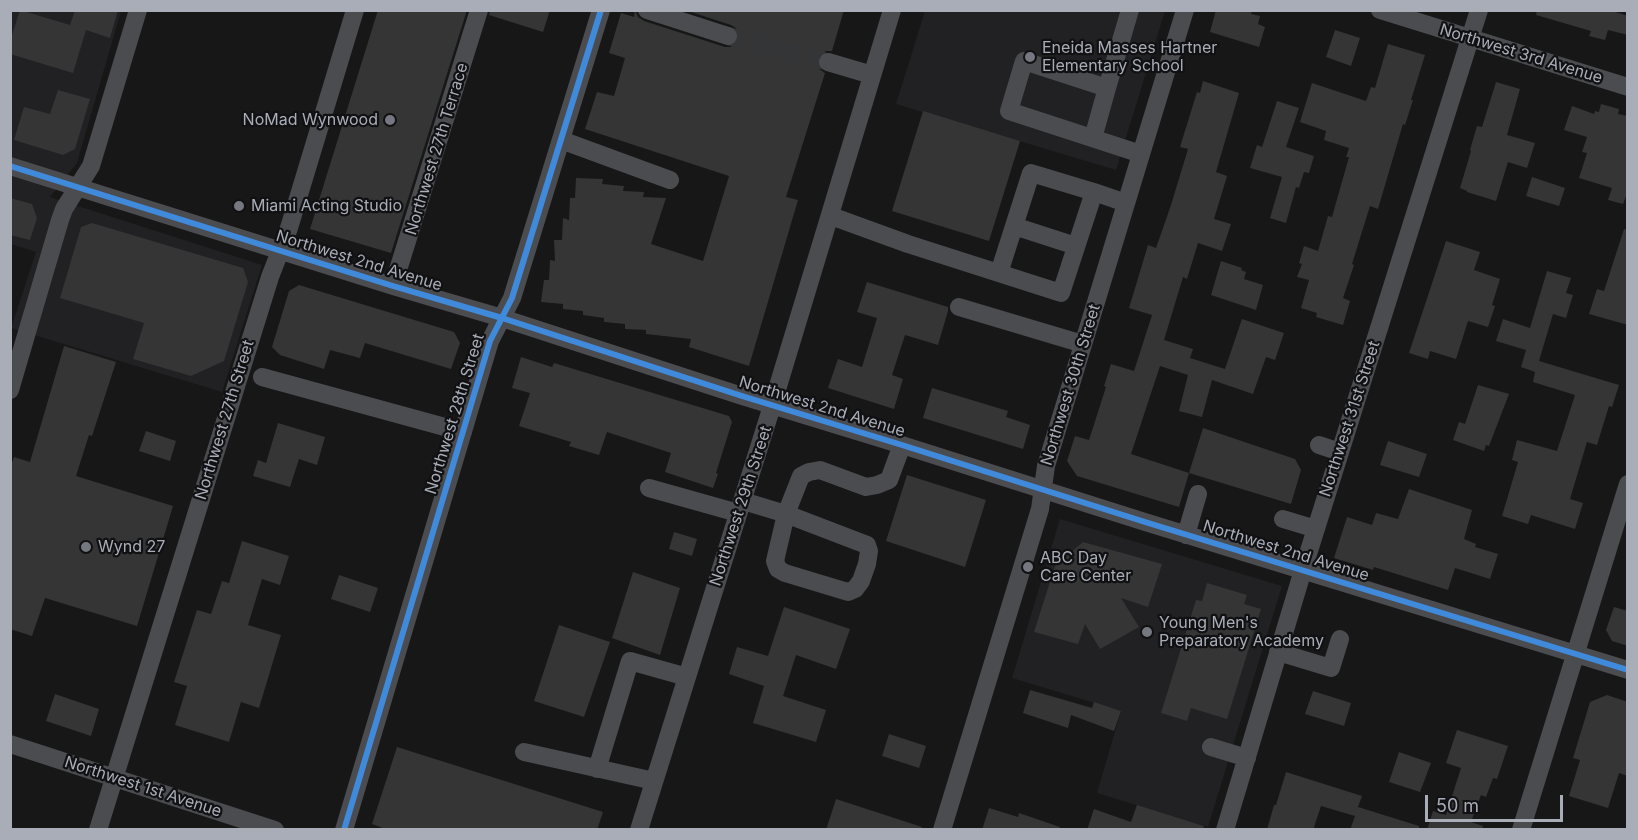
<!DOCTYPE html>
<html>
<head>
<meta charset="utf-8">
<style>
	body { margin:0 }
	#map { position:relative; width:1638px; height:840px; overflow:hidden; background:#171717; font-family:Inter,sans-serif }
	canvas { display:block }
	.frame { position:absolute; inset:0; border:12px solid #a8adb8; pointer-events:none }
	.scale { position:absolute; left:1425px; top:795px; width:138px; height:27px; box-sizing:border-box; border:3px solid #a8adb8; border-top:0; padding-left:8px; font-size:18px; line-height:21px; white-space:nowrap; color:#a8adb8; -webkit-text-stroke:4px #111113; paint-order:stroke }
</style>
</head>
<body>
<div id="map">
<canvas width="1638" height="840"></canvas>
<div class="frame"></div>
<div class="scale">50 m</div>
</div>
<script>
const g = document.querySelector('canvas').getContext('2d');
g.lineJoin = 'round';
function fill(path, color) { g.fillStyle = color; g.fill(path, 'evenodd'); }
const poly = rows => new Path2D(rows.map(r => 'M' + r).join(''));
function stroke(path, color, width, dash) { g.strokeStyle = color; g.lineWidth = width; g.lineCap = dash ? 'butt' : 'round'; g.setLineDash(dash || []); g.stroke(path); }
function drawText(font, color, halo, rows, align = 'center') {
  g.font = font + ' Inter,sans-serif'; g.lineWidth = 4.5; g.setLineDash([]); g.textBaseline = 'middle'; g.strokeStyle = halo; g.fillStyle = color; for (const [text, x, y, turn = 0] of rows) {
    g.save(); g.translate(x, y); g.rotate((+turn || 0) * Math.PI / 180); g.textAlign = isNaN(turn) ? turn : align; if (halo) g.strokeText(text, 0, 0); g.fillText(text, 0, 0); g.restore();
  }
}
const built = poly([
	[11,11,121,11,77,163,50,197,262,265,222,392,11,328,36,252,11,244],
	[925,11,1165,11,1116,170,896,104],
	[1060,519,1282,586,1208,827,1097,793,1121,711,1012,678]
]);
const building = poly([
	[20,10,70,25,75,10,118,10,110,38,86,30,73,73,10,54,10,41],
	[378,10,467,10,391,253,310,229],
	[490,10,550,10,543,32,489,15],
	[635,10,638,17,644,21,725,47,730,47,735,45,738,40,739,34,736,28,731,25,685,10,844,10,832,51,826,51,821,54,817,59,817,65,819,69,825,73,786,197,798,200,749,366,689,347,691,339,646,334,646,330,625,329,625,324,604,322,604,318,583,315,583,311,563,309,563,304,541,302,544,280,549,280,550,260,555,261,554,240,562,240,563,218,569,220,570,198,575,198,576,178,603,179,602,184,624,186,623,191,644,192,643,197,666,198,651,244,703,261,729,176,585,129,597,92,614,96,625,58,609,53,621,13,634,17],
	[1216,10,1252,10,1251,14,1260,16,1258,24,1265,27,1259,47,1210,32],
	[1537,10,1609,10,1628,16,1628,35,1608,30,1605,40,1589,36,1591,31,1536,15],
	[1335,30,1360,38,1351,66,1326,57],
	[1388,44,1425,55,1411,100,1413,100,1405,125,1403,124,1378,209,1370,206,1352,264,1354,265,1343,298,1350,301,1343,325,1316,317,1317,313,1301,308,1309,280,1297,277,1302,264,1299,263,1304,246,1318,251,1328,216,1332,217,1349,157,1346,157,1349,148,1324,140,1326,131,1300,122,1312,83,1366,101,1371,87,1375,88],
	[1203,81,1239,93,1216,172,1227,176,1214,219,1231,224,1222,251,1198,243,1187,279,1183,277,1164,340,1193,349,1190,358,1225,369,1242,319,1284,333,1275,360,1266,357,1253,394,1212,380,1202,417,1179,411,1188,375,1160,366,1131,454,1189,473,1179,507,1077,476,1067,461,1075,436,1089,440,1106,387,1104,386,1111,364,1134,371,1152,315,1129,308,1148,245,1156,248,1171,205,1188,149,1180,147,1197,92,1200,93],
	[1496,82,1520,89,1507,135,1535,143,1527,168,1508,162,1496,201,1467,192,1467,191,1460,188,1471,151,1470,150,1477,126,1482,127],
	[58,90,90,99,75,149,63,155,14,140,24,107,50,114],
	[1277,101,1299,108,1286,147,1314,156,1309,173,1304,172,1299,188,1296,187,1286,223,1270,218,1282,177,1250,168,1257,145,1262,147],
	[1601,104,1619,109,1618,114,1628,116,1628,191,1623,204,1608,200,1612,188,1579,178,1587,153,1582,152,1587,137,1564,130,1572,106,1594,114,1595,111,1599,112],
	[923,111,1020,141,989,241,892,211],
	[1532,177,1565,188,1559,206,1526,196],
	[10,198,32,204,37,218,30,240,10,235],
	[92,223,243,268,248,282,224,361,191,376,133,359,144,323,60,298,81,227],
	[1624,229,1628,230,1628,325,1589,314,1597,289,1604,291],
	[1446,241,1480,252,1474,270,1500,279,1492,305,1495,306,1488,327,1468,321,1456,359,1430,351,1428,359,1409,353],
	[1221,261,1242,268,1241,270,1246,272,1244,279,1263,285,1256,310,1211,295],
	[1547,271,1571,278,1566,293,1573,295,1566,318,1553,314,1539,361,1619,385,1612,407,1609,406,1597,445,1587,442,1570,499,1583,503,1575,529,1531,515,1528,524,1502,516,1518,462,1512,460,1517,440,1557,451,1575,395,1533,382,1535,372,1521,367,1526,350,1496,341,1503,319,1530,328],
	[867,282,948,307,948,311,938,345,905,335,892,375,903,379,894,409,828,388,838,359,862,367,877,318,857,312],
	[299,285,454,332,460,343,451,369,365,343,360,358,330,350,324,369,280,355,272,347,289,291],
	[64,346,116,362,92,436,89,435,76,476,173,506,137,626,45,598,32,636,10,629,10,468,14,457,30,462],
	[521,357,552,367,554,363,729,416,732,422,716,473,718,474,713,488,665,472,671,453,607,432,599,455,569,446,571,442,519,426,530,393,512,388],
	[1478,385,1509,394,1489,446,1486,445,1484,451,1453,440,1459,422,1465,424],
	[932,388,1008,411,1006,417,1030,425,1023,449,923,418],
	[278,423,325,437,317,465,299,459,290,487,253,476,258,460,266,463],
	[1203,428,1295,459,1301,470,1291,504,1189,473],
	[146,431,176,441,170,461,139,451],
	[1388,441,1427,454,1419,477,1380,465],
	[907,475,986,500,965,567,886,541],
	[1409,489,1472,510,1464,539,1476,544,1475,547,1498,554,1490,579,1455,568,1448,590,1374,567,1373,570,1334,558,1347,517,1372,525,1376,513,1398,519],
	[674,532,697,539,692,556,669,549],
	[242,541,289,556,280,585,262,579,248,625,281,635,259,708,241,702,229,742,175,725,187,686,174,682,197,610,211,614,222,581,229,583],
	[1083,542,1162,564,1148,607,1121,598,1139,627,1100,649,1085,624,1078,644,1034,632,1055,566],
	[633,572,680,588,660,655,612,638],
	[339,575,378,588,370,612,331,599],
	[1207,583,1247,595,1244,604,1261,609,1227,719,1191,708,1187,721,1161,713,1196,600,1202,601],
	[784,607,850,629,836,669,796,655,783,696,826,710,816,742,753,723,764,686,729,674,737,647,768,656],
	[1614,607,1628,611,1628,646,1612,641,1606,630],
	[559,625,610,642,584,717,534,701],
	[1030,690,1092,708,1094,702,1121,711,1114,731,1071,715,1068,728,1023,713],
	[1313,691,1351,703,1344,726,1305,714],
	[55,694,99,709,91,736,46,721],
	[1607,695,1628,702,1628,776,1619,773,1608,808,1569,796,1580,760,1573,758,1590,702],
	[1457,730,1508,746,1497,779,1493,778,1486,797,1481,795,1471,822,1483,826,1482,830,1427,830,1433,811,1446,815,1461,768,1446,763],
	[889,734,926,746,919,768,882,756],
	[397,747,603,812,597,830,388,830,372,824],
	[1399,752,1431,763,1420,792,1389,782],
	[1286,772,1362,796,1358,807,1419,826,1419,830,1350,830,1355,816,1321,806,1313,830,1267,830,1274,805,1276,805],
	[836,799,922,827,921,830,826,830],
	[1137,805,1204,826,1203,830,1087,830,1094,809,1131,822],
	[989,808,1018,817,1019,813,1060,827,1059,830,982,830]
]);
const minorTunnel = poly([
	[728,36,828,62]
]);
const minor = poly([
	[647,10,728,36],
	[1130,10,1107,88,1024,61,1009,111,1141,154],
	[1380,10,1628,87],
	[828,62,872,75],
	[1093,138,1107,88],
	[561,140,670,180],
	[10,166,393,286,502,318,742,396,902,445,1145,522,1628,670],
	[831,216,908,244,1061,293,1094,192,1126,203],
	[1014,226,1076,246],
	[999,273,1031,173,1094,192],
	[393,286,479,10],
	[959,307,1083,344],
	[262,377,463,432],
	[10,390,60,220,64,209,91,166,138,10],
	[1319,445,1340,452],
	[649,488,738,513],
	[743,501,786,514,801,476,809,472,820,470,866,487,877,485,889,480,902,445],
	[786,514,867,545,869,551,867,564,861,581,855,589,848,592,785,573,778,569,775,561,786,514],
	[1283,519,1316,529],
	[1186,535,1198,494],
	[1278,652,1331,668,1340,639],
	[10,744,275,830],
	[1211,747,1247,758],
	[524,752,654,781],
	[597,769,630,661,687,677],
	[98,830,270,277,289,228,355,10],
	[344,830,490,341,512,298,601,10],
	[639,830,772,406,892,10],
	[942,830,1040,509,1046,466,1185,10],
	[1225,830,1303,570,1479,10],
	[1521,830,1628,484]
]);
const cycleway = poly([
	[10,166,393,286,502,318,742,396,902,445,1145,522,1628,670],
	[344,830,490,341,512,298,601,10]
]);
const markers = [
	[1030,57,6,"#757880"],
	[390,120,6,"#757880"],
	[239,206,6,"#757880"],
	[86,547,6,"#757880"],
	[1028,567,6,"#757880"],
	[1147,632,6,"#757880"]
];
const poiNames = [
	["Eneida Masses Hartner",1042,48],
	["Elementary School",1042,66],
	["NoMad Wynwood",378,120,"right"],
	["Miami Acting Studio",251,206],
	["Wynd 27",98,547],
	["ABC Day",1040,558],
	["Care Center",1040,576],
	["Young Men's",1159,623],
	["Preparatory Academy",1159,641]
];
const streetNames = [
	["Northwest 3rd Avenue",1521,54,17],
	["Northwest 27th Terrace",437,149,-73],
	["Northwest 2nd Avenue",359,261,17],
	["Northwest 30th Street",1071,385,-73],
	["Northwest 2nd Avenue",822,407,17],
	["Northwest 28th Street",455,414,-73],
	["Northwest 31st Street",1350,419,-72],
	["Northwest 27th Street",225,420,-73],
	["Northwest 29th Street",741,506,-72],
	["Northwest 2nd Avenue",1286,551,17],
	["Northwest 1st Avenue",143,787,18]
];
fill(built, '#212123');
fill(building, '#353536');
stroke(minorTunnel, '#343537', 18, [18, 9]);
stroke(minor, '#4b4c50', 18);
stroke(cycleway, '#408adc', 6);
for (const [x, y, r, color] of markers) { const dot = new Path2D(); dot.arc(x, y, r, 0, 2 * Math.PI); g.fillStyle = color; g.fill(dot); stroke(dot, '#111113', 2); }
drawText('16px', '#a8adb8', '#111113', poiNames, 'left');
drawText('16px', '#a8adb8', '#111113', streetNames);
</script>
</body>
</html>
